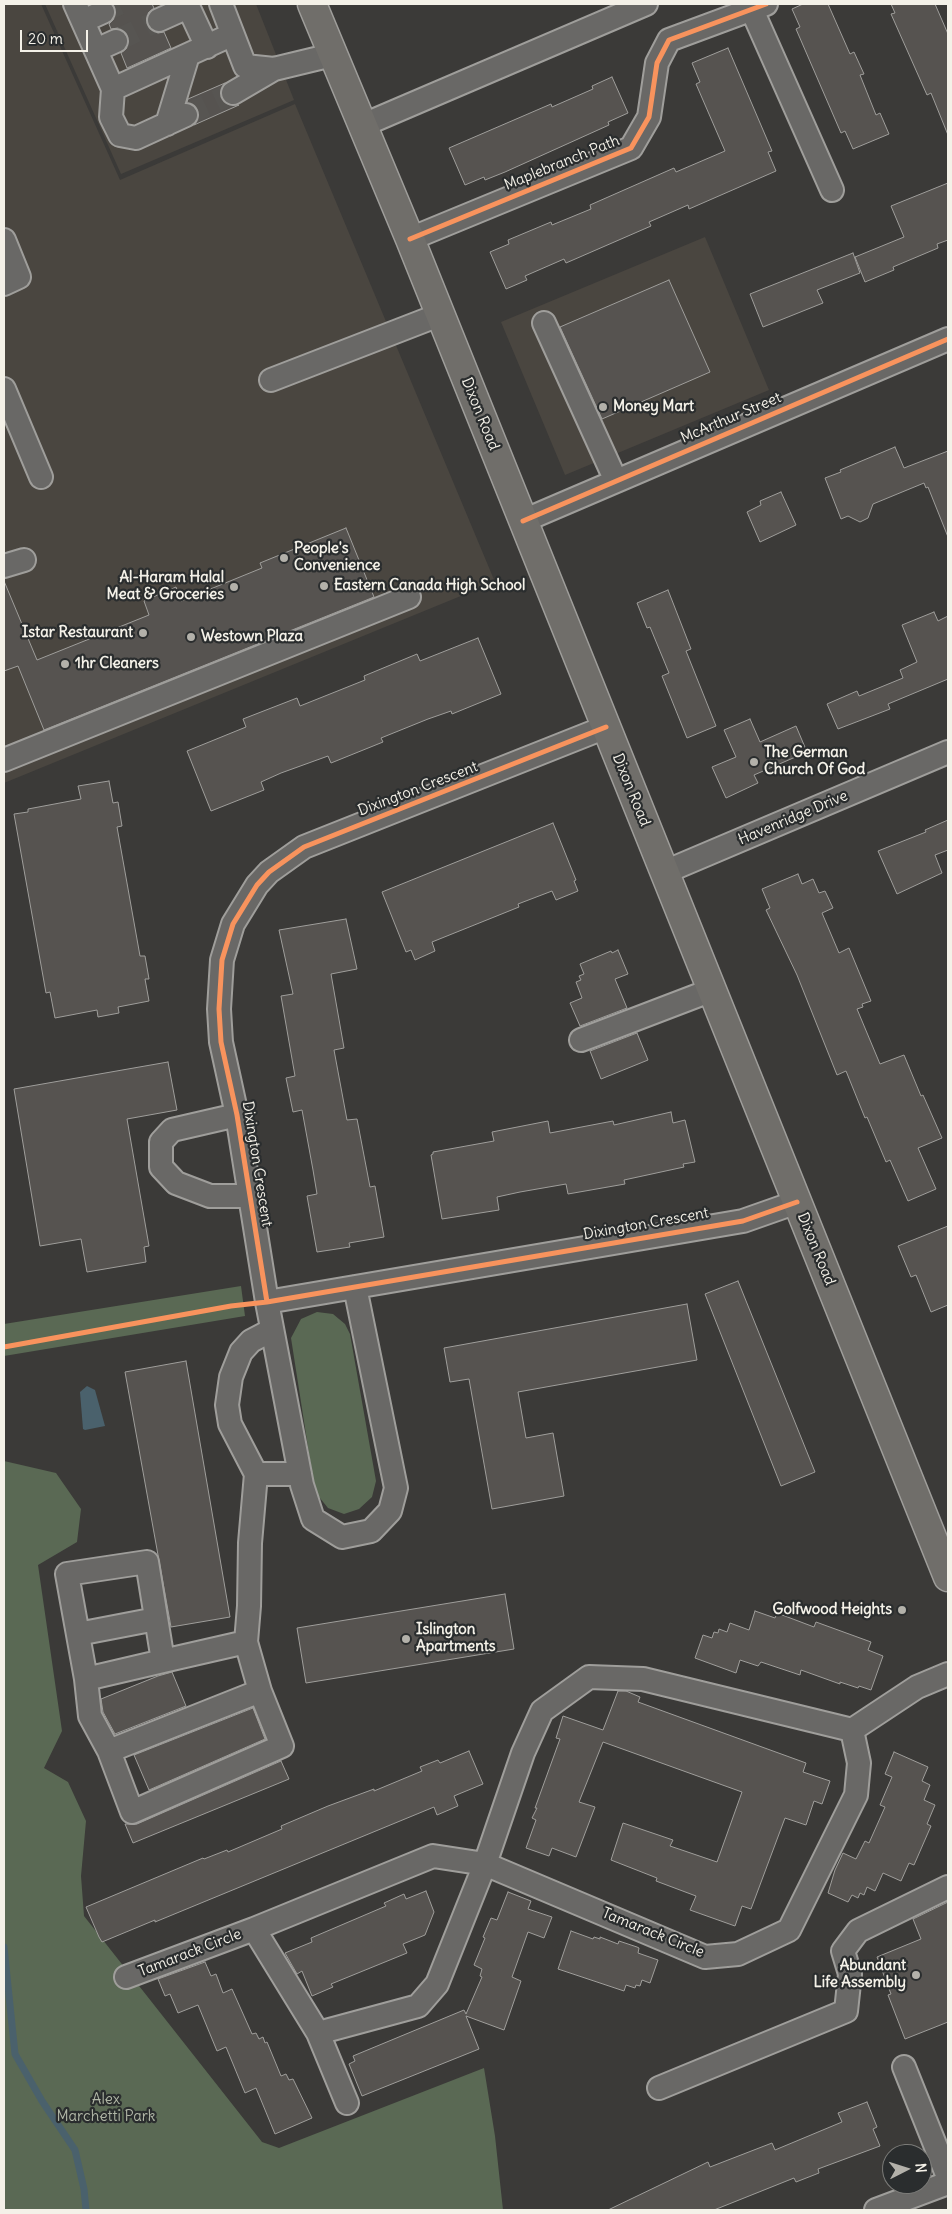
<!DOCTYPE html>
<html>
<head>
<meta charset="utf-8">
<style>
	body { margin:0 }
	#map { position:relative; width:952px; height:2214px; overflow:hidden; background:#3b3a38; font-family:Delius,sans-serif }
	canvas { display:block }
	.frame { position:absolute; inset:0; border:5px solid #f4f1e8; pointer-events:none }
	.north { position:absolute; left:882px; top:2144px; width:50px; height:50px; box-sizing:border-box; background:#2a2d2e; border:1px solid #7b7b78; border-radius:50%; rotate:85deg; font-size:14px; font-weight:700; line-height:20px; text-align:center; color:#f4f1e8 }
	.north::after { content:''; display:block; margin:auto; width:18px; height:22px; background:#b3b1aa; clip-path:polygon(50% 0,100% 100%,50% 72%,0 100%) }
	.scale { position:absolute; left:20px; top:30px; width:68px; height:22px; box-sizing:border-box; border:2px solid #f4f1e8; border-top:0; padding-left:6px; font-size:15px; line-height:18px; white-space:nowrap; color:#f4f1e8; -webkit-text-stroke:4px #2a2d2e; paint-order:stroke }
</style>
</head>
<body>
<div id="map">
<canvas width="952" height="2214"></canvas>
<div class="frame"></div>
<div class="north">N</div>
<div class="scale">20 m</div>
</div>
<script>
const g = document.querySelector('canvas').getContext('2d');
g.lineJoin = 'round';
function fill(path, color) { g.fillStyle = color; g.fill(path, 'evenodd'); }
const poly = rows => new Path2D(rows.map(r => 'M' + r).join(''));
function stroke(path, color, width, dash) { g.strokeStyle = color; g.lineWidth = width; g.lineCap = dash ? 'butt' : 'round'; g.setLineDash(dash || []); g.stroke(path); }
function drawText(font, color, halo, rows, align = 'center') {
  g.font = font + ' Delius,sans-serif'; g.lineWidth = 4.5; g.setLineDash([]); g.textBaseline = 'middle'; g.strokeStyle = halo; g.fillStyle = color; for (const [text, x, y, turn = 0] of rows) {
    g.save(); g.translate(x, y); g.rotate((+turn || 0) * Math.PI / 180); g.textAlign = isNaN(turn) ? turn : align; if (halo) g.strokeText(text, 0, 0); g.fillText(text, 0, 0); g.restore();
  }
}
const built = poly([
	[4,4,41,4,120,180,295,104,495,582,4,783],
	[45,4,256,4,294,100,121,174],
	[705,237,769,390,565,475,501,322]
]);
const green = poly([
	[241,1286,245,1316,4,1356,4,1324],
	[317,1312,333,1314,345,1324,350,1334,376,1481,372,1497,359,1509,344,1514,328,1508,315,1492,291,1338,301,1319],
	[4,1461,56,1473,81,1509,77,1542,38,1565,62,1731,44,1768,68,1782,86,1821,81,1876,84,1916,262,2142,279,2148,484,2068,495,2136,503,2210,4,2210]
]);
const water = poly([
	[87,1386,95,1390,105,1426,85,1430,83,1429,80,1392]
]);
const stream = poly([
	[4,1947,15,2054,42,2101,75,2150,84,2189,86,2210]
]);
const building = poly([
	[113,4,152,4,154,8,148,13,147,25,152,31,158,33,164,32,171,48,127,68,121,53,127,48,128,36,123,30,118,28,111,29,109,24,113,20,116,14,113,4],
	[803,4,828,4,850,54,854,52,864,74,860,75,876,115,880,113,889,134,853,149,845,131,841,133,796,29,800,27,792,9,803,4],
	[891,4,935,4,948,34,948,135,931,93,927,95,891,14,895,13,891,4],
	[728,48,772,151,768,152,776,171,689,209,688,205,649,222,651,226,566,263,564,259,525,276,527,280,506,289,490,252,509,244,508,240,551,222,552,225,591,209,590,205,674,168,676,172,725,151,696,84,700,82,692,63,728,48],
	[612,77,628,113,608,122,609,125,505,172,485,180,484,177,465,185,449,148,551,104,552,107,593,89,592,86,612,77],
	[225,83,220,93,222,100,227,105,239,105,194,125,199,117,198,110,194,105,187,102,188,99,225,83],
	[948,183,948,240,937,244,938,248,893,267,894,270,865,282,855,257,904,237,891,206,948,183],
	[853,253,860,273,817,290,823,303,763,327,750,294,853,253],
	[669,280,710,372,602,419,560,327,669,280],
	[895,447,904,468,948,451,948,537,928,487,926,488,924,483,873,504,868,518,860,522,848,516,841,519,825,478,841,472,840,470,895,447],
	[781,492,796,525,760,542,747,512,761,505,760,501,781,492],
	[346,528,374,597,44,730,18,666,4,671,4,581,37,660,149,615,144,601,176,587,181,601,262,568,260,563,346,528],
	[668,590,691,649,686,651,716,726,687,738,662,676,669,673,650,627,647,628,637,603,668,590],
	[934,612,938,621,948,616,948,679,888,704,890,709,838,729,827,704,857,691,859,696,903,678,900,670,917,662,902,625,934,612],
	[478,638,501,694,452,714,451,711,428,719,381,738,383,742,331,763,328,756,281,773,261,782,264,790,211,811,187,751,246,727,243,719,297,698,300,706,365,680,364,676,417,654,420,661,478,638],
	[750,719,760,742,796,726,807,752,754,775,758,783,726,798,712,767,736,757,724,730,750,719],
	[109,781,113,803,118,802,122,826,117,827,140,956,145,956,149,979,145,979,149,1001,118,1007,119,1013,98,1017,97,1010,55,1018,50,992,46,993,14,814,28,812,28,809,81,799,78,786,109,781],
	[948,820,948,850,935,855,942,873,897,894,878,851,926,832,925,830,948,820],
	[553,823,576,880,574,881,578,891,556,900,552,891,518,904,519,907,432,942,435,951,415,960,411,950,406,952,382,892,553,823],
	[798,874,802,884,813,879,819,893,825,891,833,908,822,913,839,953,849,948,871,1001,862,1004,863,1007,857,1009,880,1064,904,1055,921,1096,923,1095,942,1138,918,1148,936,1189,908,1201,890,1160,886,1162,867,1117,865,1118,846,1071,837,1075,797,975,766,910,770,908,762,889,798,874],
	[346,919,357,969,331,974,344,1048,334,1050,347,1120,357,1119,370,1187,375,1186,384,1237,349,1243,350,1247,317,1252,307,1196,317,1194,313,1170,302,1110,293,1112,286,1078,295,1076,281,996,293,994,279,930,346,919],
	[618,950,628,974,615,979,627,1008,580,1026,570,1003,582,998,576,982,581,980,579,976,584,974,580,964,611,951,612,953,618,950],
	[637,1033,648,1060,601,1079,590,1051,637,1033],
	[168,1062,177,1110,127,1119,149,1246,144,1247,146,1262,87,1272,81,1239,40,1246,14,1089,168,1062],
	[671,1112,673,1123,685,1120,695,1162,683,1164,684,1167,624,1180,625,1184,568,1194,566,1184,520,1192,497,1197,499,1210,442,1219,431,1155,433,1154,433,1152,494,1141,492,1132,548,1121,550,1133,613,1121,614,1125,671,1112],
	[948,1226,948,1305,931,1312,916,1275,911,1277,898,1246,948,1226],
	[738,1281,815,1472,781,1486,705,1294,738,1281],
	[687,1304,697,1360,518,1392,526,1438,553,1433,564,1496,492,1509,469,1379,450,1382,444,1348,687,1304],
	[186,1361,230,1617,171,1627,125,1372,186,1361],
	[505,1594,514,1649,306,1683,297,1628,505,1594],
	[755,1611,775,1618,777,1613,814,1627,816,1622,871,1642,868,1650,883,1656,871,1690,859,1686,858,1688,840,1682,840,1684,801,1670,800,1675,761,1662,758,1666,740,1660,736,1673,695,1658,703,1635,712,1638,714,1632,718,1633,719,1629,727,1632,730,1623,749,1630,755,1611],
	[172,1672,186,1706,115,1734,103,1712,101,1699,158,1676,172,1672],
	[618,1691,626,1691,640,1697,638,1702,806,1763,803,1772,830,1781,822,1804,814,1801,806,1825,785,1818,751,1909,742,1906,735,1926,690,1910,696,1896,656,1881,657,1878,611,1860,623,1823,673,1840,670,1846,717,1862,742,1792,603,1742,579,1802,595,1807,576,1857,552,1848,549,1856,526,1848,536,1820,532,1818,537,1808,535,1808,560,1739,556,1738,563,1716,603,1730,618,1691],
	[253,1708,265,1739,149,1790,134,1755,253,1708],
	[469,1751,483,1784,454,1796,458,1806,437,1815,434,1807,155,1922,155,1920,102,1942,99,1937,86,1907,203,1858,204,1859,227,1850,228,1852,282,1829,281,1826,328,1806,374,1789,374,1791,422,1771,420,1767,438,1760,440,1763,469,1751],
	[894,1752,928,1767,922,1781,930,1785,924,1800,935,1805,927,1824,931,1826,914,1865,909,1863,901,1881,883,1873,875,1891,867,1887,864,1895,860,1893,858,1898,852,1895,848,1902,828,1893,835,1870,843,1853,856,1859,865,1841,869,1843,885,1807,880,1805,892,1777,885,1774,894,1752],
	[281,1761,289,1779,133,1843,125,1824,137,1824,281,1761],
	[426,1891,434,1912,425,1935,403,1944,407,1953,331,1984,333,1987,312,1996,302,1971,297,1974,285,1953,312,1942,311,1938,386,1906,384,1903,404,1894,406,1899,426,1891],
	[508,1892,531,1901,528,1909,552,1917,544,1938,528,1932,512,1977,521,1981,504,2030,466,2016,479,2049,362,2096,349,2064,355,2061,353,2056,464,2010,466,2014,482,1977,480,1976,482,1969,474,1965,485,1938,483,1937,491,1918,497,1920,508,1892],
	[948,1902,948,2022,905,2039,888,1995,891,1994,877,1957,921,1939,913,1919,948,1902],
	[571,1931,593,1939,594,1937,600,1939,600,1937,618,1944,619,1941,637,1947,639,1948,638,1953,658,1960,650,1983,642,1980,640,1986,636,1985,635,1988,626,1985,624,1991,558,1969,571,1931],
	[205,1962,211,1976,216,1974,223,1993,232,1989,252,2034,256,2033,259,2039,263,2037,265,2043,267,2042,281,2076,286,2074,289,2080,293,2079,312,2118,275,2134,256,2088,245,2093,226,2047,217,2051,198,2005,178,2013,170,1994,165,1996,158,1979,205,1962],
	[867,2102,877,2127,873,2129,880,2146,818,2169,819,2173,796,2182,794,2178,714,2210,608,2210,708,2162,710,2167,772,2143,775,2150,842,2122,838,2113,867,2102]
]);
const minorTunnel = poly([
	[103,12,119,4],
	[116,41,159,20],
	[186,115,233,93]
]);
const minor = poly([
	[75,4,113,89,231,35],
	[187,4,207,47],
	[221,4,245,66,274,69,332,55],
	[752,10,832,190],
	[159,20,188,7],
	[83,21,103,12],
	[96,50,116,41],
	[113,89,111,117,120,135,136,138,186,115],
	[233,93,274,69],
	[167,124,188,55],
	[361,126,646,4],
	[410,239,631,148,649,117,657,63,669,40,766,4],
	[4,240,19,277,4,284],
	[544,323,616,481],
	[271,380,439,315],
	[4,389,41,477],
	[523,521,948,339],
	[4,566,24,560],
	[606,727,304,847,269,872,257,885,233,924,222,960,219,1009,221,1042,237,1115,267,1302,743,1221,797,1202],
	[4,760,409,597],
	[665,872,948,752],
	[581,1040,712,990],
	[237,1115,172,1130,161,1142,161,1167,176,1183,210,1196,249,1196],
	[267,1302,302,1485,313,1519,342,1537,371,1531,390,1511,396,1488,355,1287],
	[272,1330,251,1341,241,1352,231,1377,227,1405,230,1424,256,1474,300,1474],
	[78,1634,156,1619],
	[246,1642,260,1691,109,1751,132,1812,282,1746,260,1691],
	[163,1661,147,1562,67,1574,86,1679,163,1661,246,1642,249,1606,250,1543,256,1474],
	[86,1679,90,1716,109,1751],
	[852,1730,917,1687,948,1674],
	[126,1977,254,1929,433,1856,485,1864,705,1957,738,1954,789,1930,856,1795,859,1763,852,1730,643,1679,589,1677,542,1711,523,1753,485,1864,437,1984,418,2006,318,2033,254,1929],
	[318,2033,347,2103],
	[904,2067,948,2177],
	[659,2088,846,2011,850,1974,843,1951,858,1931,948,1887],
	[876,2210,948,2183]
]);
const major = poly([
	[312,4,410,239,948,1577]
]);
const cycleway = poly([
	[410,239,631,148,649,117,657,63,669,40,766,4],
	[523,521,948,339],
	[606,727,304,847,269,872,257,885,233,924,222,960,219,1009,221,1042,237,1115,267,1302,743,1221,797,1202],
	[4,1347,231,1306,267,1302]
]);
const markers = [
	[603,407,5,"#b3b1aa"],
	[284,558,5,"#b3b1aa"],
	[324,586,5,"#b3b1aa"],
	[234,587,5,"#b3b1aa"],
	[143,633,5,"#b3b1aa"],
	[191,637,5,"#b3b1aa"],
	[65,664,5,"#b3b1aa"],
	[754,762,5,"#b3b1aa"],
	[902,1610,5,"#b3b1aa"],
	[406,1639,5,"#b3b1aa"],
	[916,1975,5,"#b3b1aa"]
];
const streetNames = [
	["Maplebranch Path",562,163,-22],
	["Dixon Road",480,414,68],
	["McArthur Street",731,418,-23],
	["Dixington Crescent",418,789,-21],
	["Dixon Road",631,790,68],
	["Havenridge Drive",793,818,-23],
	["Dixington Crescent",257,1164,81],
	["Dixington Crescent",646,1224,-10],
	["Dixon Road",816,1249,68],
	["Tamarack Circle",653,1933,22],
	["Tamarack Circle",190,1953,-21]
];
const poiNames = [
	["Money Mart",613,407],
	["People's",294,549],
	["Convenience",294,566],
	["Al-Haram Halal",224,578,"right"],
	["Meat & Groceries",224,595,"right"],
	["Eastern Canada High School",334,586],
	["Istar Restaurant",133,633,"right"],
	["Westown Plaza",201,637],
	["1hr Cleaners",75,664],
	["The German",764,753],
	["Church Of God",764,770],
	["Golfwood Heights",892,1610,"right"],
	["Islington",416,1630],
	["Apartments",416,1647],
	["Abundant",906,1966,"right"],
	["Life Assembly",906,1983,"right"]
];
const parkNames = [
	["Alex",106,2100],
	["Marchetti Park",106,2117]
];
fill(built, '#4a4640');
fill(green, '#5a6954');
fill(water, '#4a616c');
stroke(stream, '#4a616c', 7);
fill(building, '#565350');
stroke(building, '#9f9e9b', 1);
stroke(minorTunnel, '#575552', 22, [22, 11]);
stroke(minor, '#9f9e9b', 26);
stroke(major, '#9f9e9b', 31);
stroke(minor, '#696866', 22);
stroke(major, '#706e6a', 28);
stroke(cycleway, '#f8935d', 5);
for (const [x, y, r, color] of markers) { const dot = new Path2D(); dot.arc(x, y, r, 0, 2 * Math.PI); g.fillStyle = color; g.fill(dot); stroke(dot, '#2a2d2e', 2); }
drawText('15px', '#f4f1e8', '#2a2d2e', streetNames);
drawText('bold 15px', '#f4f1e8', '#2a2d2e', poiNames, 'left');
drawText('15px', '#b1b7a7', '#2a2d2e', parkNames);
</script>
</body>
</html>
